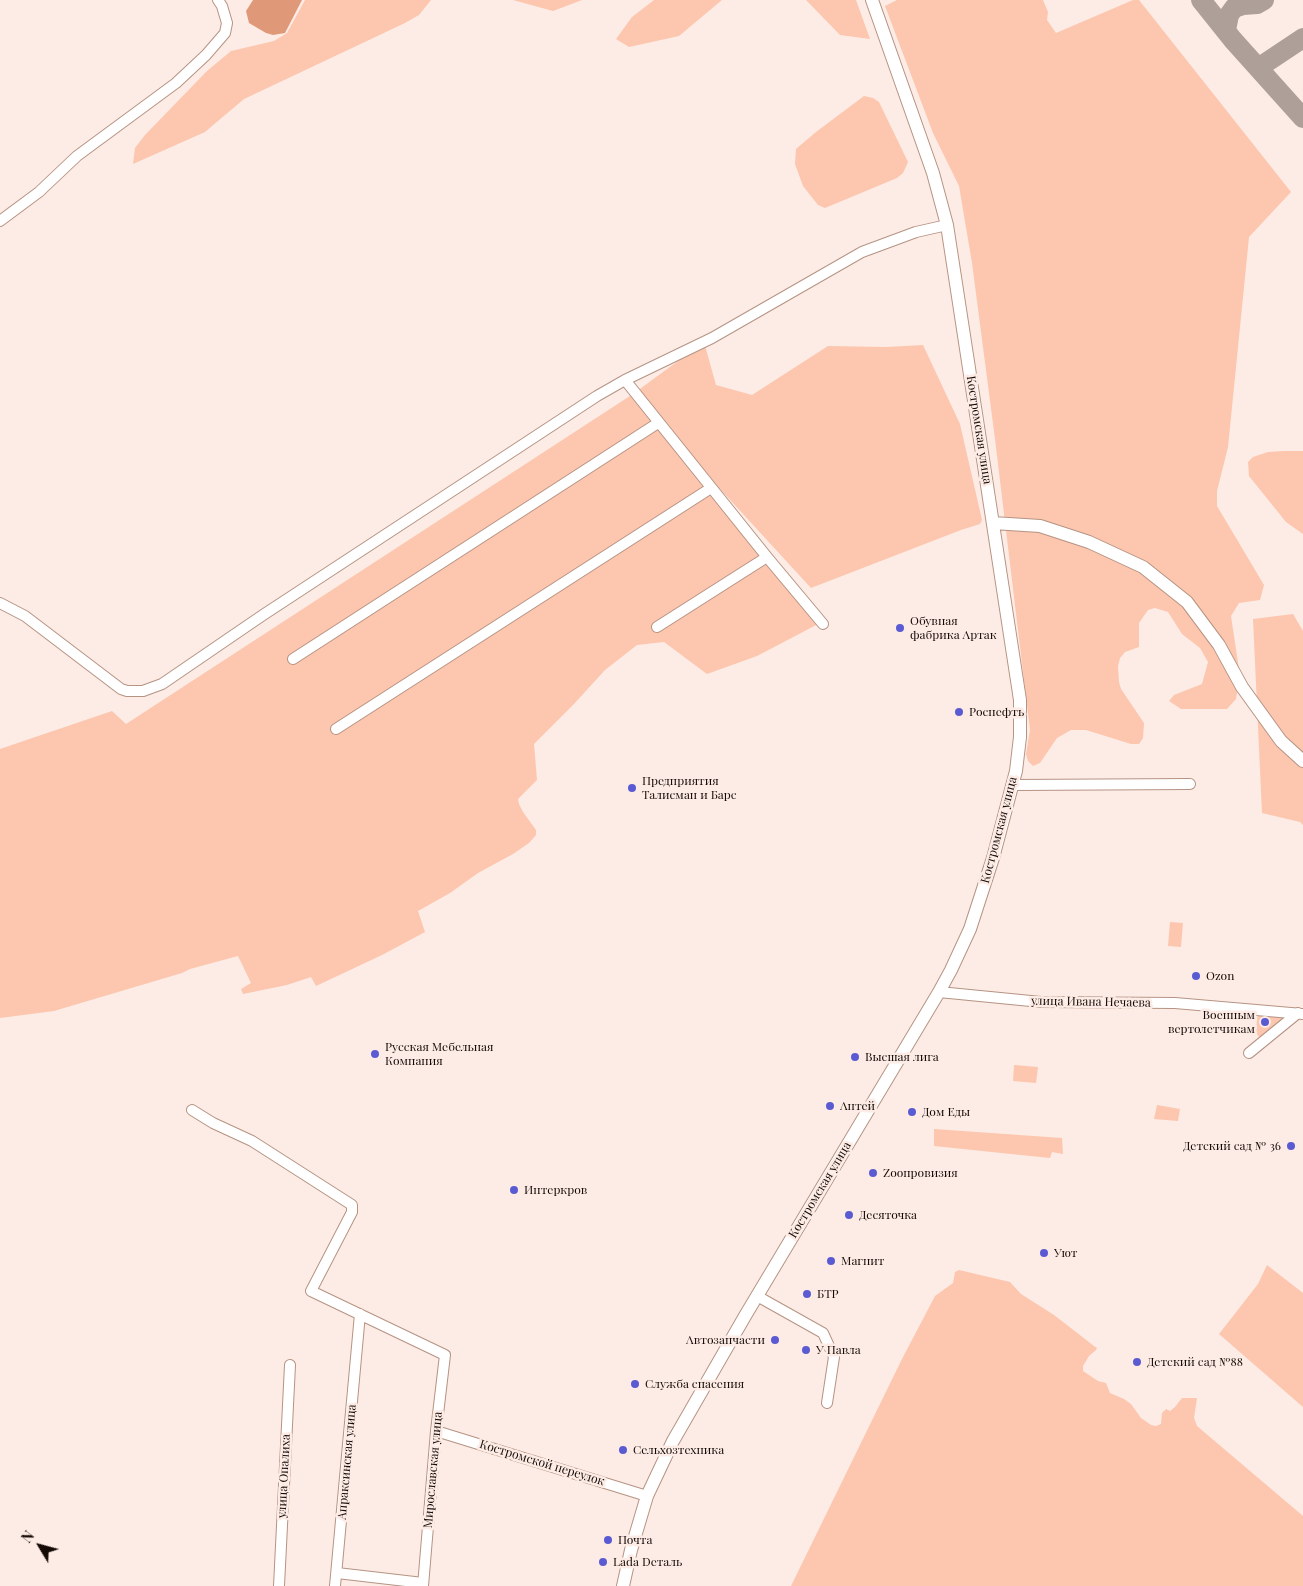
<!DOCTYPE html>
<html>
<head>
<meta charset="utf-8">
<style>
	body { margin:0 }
	#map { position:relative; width:1303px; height:1586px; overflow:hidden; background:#fcece5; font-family:"Playfair Display",serif }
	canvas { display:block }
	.north { position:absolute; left:15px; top:1521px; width:50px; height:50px; -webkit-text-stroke:4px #fcece5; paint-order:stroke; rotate:307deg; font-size:14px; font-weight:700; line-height:20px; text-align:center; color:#150905 }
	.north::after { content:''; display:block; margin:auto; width:18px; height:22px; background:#150905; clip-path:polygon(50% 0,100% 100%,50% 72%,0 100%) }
</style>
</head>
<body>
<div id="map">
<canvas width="1303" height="1586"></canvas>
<div class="north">N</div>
</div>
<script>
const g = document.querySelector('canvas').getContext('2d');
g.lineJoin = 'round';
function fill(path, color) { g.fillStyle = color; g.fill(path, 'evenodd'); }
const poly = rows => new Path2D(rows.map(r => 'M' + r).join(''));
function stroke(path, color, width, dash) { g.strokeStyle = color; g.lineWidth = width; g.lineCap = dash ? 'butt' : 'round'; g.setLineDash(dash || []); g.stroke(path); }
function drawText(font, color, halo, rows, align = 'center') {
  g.font = font + ' "Playfair Display",serif'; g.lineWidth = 5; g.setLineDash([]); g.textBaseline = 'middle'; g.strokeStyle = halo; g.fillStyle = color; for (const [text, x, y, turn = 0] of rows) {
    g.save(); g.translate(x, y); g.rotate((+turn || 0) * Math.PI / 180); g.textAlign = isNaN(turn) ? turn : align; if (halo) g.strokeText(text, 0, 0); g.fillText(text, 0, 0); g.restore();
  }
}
const green = poly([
	[305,0,431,0,419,15,405,23,244,99,205,132,133,164,135,148,145,135,207,71,231,51,274,41,287,33],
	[513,0,582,0,553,11],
	[654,0,722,0,679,36,629,47,616,39,632,17],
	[806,0,856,0,870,39,840,35],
	[897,0,1043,0,1048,12,1047,20,1056,33,1133,0,1139,0,1291,192,1249,237,1228,447,1217,491,1217,506,1264,585,1260,600,1239,603,1231,616,1240,676,1236,699,1227,709,1181,709,1169,701,1174,695,1202,684,1208,662,1200,648,1182,634,1168,612,1155,608,1148,610,1139,623,1139,647,1125,652,1120,658,1118,666,1119,682,1121,689,1144,723,1143,738,1139,744,1131,744,1086,730,1071,730,1057,738,1040,763,1033,766,1028,761,1026,754,1030,730,995,439,972,263,959,186,933,133,885,6],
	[864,96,873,98,879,102,908,162,903,173,897,178,825,208,818,205,803,186,795,164,796,149,816,132],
	[704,342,716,385,752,395,828,346,886,347,923,345,960,424,982,520,980,524,961,530,811,588,642,404,822,622,757,656,707,674,664,642,637,645,605,670,574,704,534,744,537,780,518,799,519,804,523,812,536,830,536,835,529,843,513,854,478,873,450,893,418,911,425,932,382,955,316,986,311,977,287,985,243,994,241,989,251,983,238,956,190,969,182,973,54,1011,0,1018,0,749,112,711,126,724,633,394],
	[1284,451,1303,451,1303,534,1286,522,1249,476,1248,462,1253,457,1268,452],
	[1293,614,1303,631,1303,825,1300,822,1262,813,1253,619],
	[1170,922,1183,923,1181,947,1168,946],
	[1259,1014,1280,1015,1282,1019,1262,1037,1260,1038,1256,1033,1257,1018],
	[1014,1065,1038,1067,1036,1083,1013,1081],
	[1157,1105,1180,1109,1178,1121,1154,1119],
	[934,1129,1062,1138,1063,1154,1052,1152,1050,1158,934,1146],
	[1267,1265,1303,1293,1303,1407,1219,1334,1258,1284],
	[959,1270,1010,1282,1021,1294,1054,1315,1094,1346,1097,1348,1096,1350,1089,1356,1083,1366,1083,1371,1098,1381,1106,1383,1110,1393,1124,1399,1131,1404,1141,1418,1151,1425,1156,1426,1161,1424,1162,1413,1166,1409,1170,1411,1175,1407,1182,1398,1197,1398,1194,1418,1197,1426,1303,1516,1303,1586,791,1586,902,1359,935,1296,953,1283,955,1272]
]);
const water = poly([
	[253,0,302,0,285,33,273,35,266,33,249,23,246,11]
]);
const taxiway = poly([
	[1201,0,1233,40,1303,118],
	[1226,30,1229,15,1234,8,1243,5,1257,4,1264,0],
	[1258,68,1303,38]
]);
const minor = poly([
	[0,221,39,192,77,156,176,83,206,55,225,33,227,23,222,6,218,0],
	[625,380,767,557,823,624],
	[0,603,25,616,121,689,127,691,143,691,162,684,263,615,597,396,625,380,712,338,862,252,916,232,947,225],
	[657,627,767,557],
	[293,659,658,423],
	[336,729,711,488],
	[1013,785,1190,784],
	[939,992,1041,1002,1175,1003,1303,1014],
	[1249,1053,1298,1013],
	[192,1110,213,1123,252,1141,352,1205,352,1212,311,1291,445,1355,436,1431,423,1586],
	[757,1296,823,1333,834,1357,827,1403],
	[436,1431,647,1496],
	[337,1573,423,1583],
	[279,1586,290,1365],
	[335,1586,360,1314]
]);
const major = poly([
	[993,523,1040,526,1089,542,1143,567,1187,602,1219,645,1242,687,1281,741,1303,761],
	[623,1586,631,1550,647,1496,673,1441,745,1316,939,992,951,970,970,929,993,858,1016,771,1020,737,1020,700,947,225,933,173,872,0]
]);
const markers = [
	[900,628,5,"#5a5bd2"],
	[959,712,5,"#5a5bd2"],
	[632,788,5,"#5a5bd2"],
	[1196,976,5,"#5a5bd2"],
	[1265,1022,5,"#5a5bd2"],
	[375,1054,5,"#5a5bd2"],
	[855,1057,5,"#5a5bd2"],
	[830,1106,5,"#5a5bd2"],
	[912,1112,5,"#5a5bd2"],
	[1291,1146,5,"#5a5bd2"],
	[873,1173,5,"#5a5bd2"],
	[514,1190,5,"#5a5bd2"],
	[849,1215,5,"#5a5bd2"],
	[1044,1253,5,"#5a5bd2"],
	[831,1261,5,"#5a5bd2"],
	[807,1294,5,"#5a5bd2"],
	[775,1340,5,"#5a5bd2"],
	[806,1350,5,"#5a5bd2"],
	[1137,1362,5,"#5a5bd2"],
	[635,1384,5,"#5a5bd2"],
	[623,1450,5,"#5a5bd2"],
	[608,1540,5,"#5a5bd2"],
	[603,1562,5,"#5a5bd2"]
];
const streetNames = [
	["Костромская улица",979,430,81],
	["Костромская улица",999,830,-75],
	["улица Ивана Нечаева",1091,1002,1],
	["Костромская улица",820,1190,-59],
	["Апраксинская улица",347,1462,-85],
	["Костромской переулок",542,1463,17],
	["Мирославская улица",433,1470,-85],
	["улица Опалиха",284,1476,-87]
];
const poiNames = [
	["Обувная",910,621],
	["фабрика Артак",910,635],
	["Роснефть",969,712],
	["Предприятия",642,781],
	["Талисман и Барс",642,795],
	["Ozon",1206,976],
	["Военным",1255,1015,"right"],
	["вертолетчикам",1255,1029,"right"],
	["Русская Мебельная",385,1047],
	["Компания",385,1061],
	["Высшая лига",865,1057],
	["Антей",840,1106],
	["Дом Еды",922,1112],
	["Детский сад № 36",1281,1146,"right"],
	["Zоопровизия",883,1173],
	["Интеркров",524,1190],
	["Десяточка",859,1215],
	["Уют",1054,1253],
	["Магнит",841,1261],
	["БТР",817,1294],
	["Автозапчасти",765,1340,"right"],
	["У Павла",816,1350],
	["Детский сад №88",1147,1362],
	["Служба спасения",645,1384],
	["Сельхозтехника",633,1450],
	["Почта",618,1540],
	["Lada Dеталь",613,1562]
];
fill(green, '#fdc6ae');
fill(water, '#df9979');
stroke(taxiway, '#ae9f99', 20);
stroke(minor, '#b69383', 12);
stroke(major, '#b69383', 14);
stroke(minor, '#fff', 10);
stroke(major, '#fff', 12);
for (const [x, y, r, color] of markers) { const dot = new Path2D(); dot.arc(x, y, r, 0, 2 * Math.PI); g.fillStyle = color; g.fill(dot); stroke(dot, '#fcece5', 2); }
drawText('12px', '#150905', '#fcece5', streetNames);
drawText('12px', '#150905', '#fcece5', poiNames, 'left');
</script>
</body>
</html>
